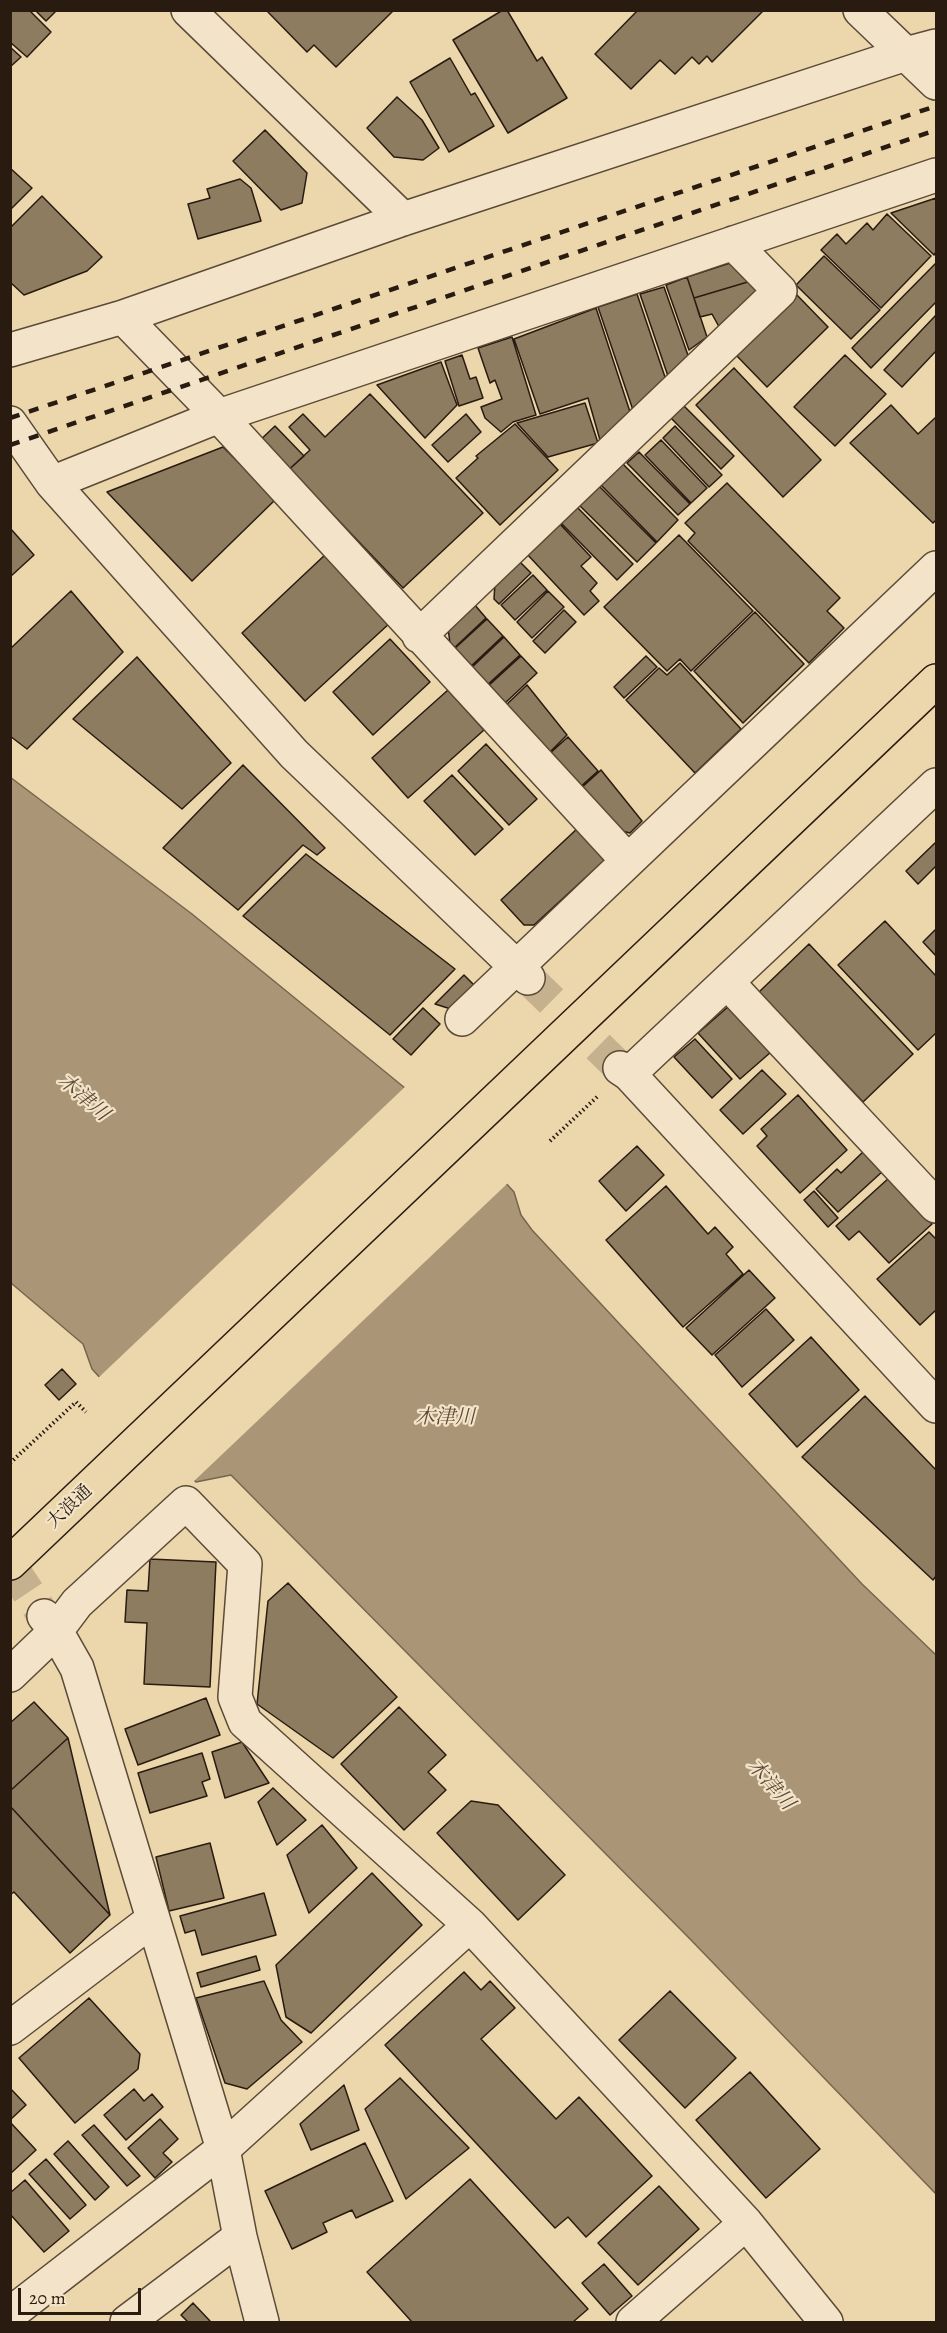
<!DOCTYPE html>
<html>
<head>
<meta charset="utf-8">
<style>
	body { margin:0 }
	#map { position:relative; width:947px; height:2333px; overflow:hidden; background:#ecd6ac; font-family:Alegreya,serif }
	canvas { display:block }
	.frame { position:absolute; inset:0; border:12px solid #291b10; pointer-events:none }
	.scale { position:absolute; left:18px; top:2288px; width:123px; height:27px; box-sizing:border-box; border:3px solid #291b10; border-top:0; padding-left:8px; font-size:18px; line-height:21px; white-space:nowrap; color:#291b10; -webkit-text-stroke:4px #f3e4c9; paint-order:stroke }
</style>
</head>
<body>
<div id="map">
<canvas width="947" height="2333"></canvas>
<div class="frame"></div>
<div class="scale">20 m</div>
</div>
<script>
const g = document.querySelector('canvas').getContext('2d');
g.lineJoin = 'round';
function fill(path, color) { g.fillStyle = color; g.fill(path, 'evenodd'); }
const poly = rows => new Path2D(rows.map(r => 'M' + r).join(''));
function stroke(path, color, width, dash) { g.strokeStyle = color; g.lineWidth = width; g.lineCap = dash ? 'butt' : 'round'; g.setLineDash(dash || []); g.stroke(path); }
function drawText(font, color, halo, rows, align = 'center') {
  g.font = font + ' Alegreya,"Noto Serif JP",serif'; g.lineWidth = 4.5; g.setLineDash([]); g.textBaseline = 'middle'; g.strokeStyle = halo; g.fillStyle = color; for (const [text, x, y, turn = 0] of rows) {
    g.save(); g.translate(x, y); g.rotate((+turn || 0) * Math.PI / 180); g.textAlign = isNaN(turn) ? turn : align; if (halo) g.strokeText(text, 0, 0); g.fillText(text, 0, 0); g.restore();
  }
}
const water = poly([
	[10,777,192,914,460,1133,514,1192,521,1215,532,1230,862,1584,936,1655,936,2194,691,1940,231,1475,196,1482,92,1369,83,1344,11,1283,10,777]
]);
const pier = poly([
	[407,1085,462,1131,509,1182,192,1483,97,1379]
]);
const building = poly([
	[10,10,29,10,51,32,27,57,10,42,10,10],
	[35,10,57,10,46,21,35,10],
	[266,10,394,10,336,67,314,45,307,52,266,10],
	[503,10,507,10,537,61,542,57,567,98,508,133,453,40,503,10],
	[638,10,761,10,762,12,712,62,707,56,699,64,692,57,675,74,660,60,631,89,595,54,638,10],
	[10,47,21,57,10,67,10,47],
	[450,58,471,95,475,93,494,126,449,152,410,82,450,58],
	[397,97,422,120,439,148,423,160,394,157,367,128,397,97],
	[265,130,307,173,302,203,281,210,233,161,265,130],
	[10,168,32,188,10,210,10,168],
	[240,179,251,188,261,221,198,239,188,204,210,198,207,189,240,179],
	[42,196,102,257,87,271,24,295,10,282,10,228,42,196],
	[936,198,936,252,934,255,891,213,936,198],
	[887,214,931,256,881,308,821,250,837,234,846,244,867,223,873,230,887,214],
	[824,256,880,310,851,339,796,285,824,256],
	[733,262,751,281,694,298,687,277,733,262],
	[936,263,936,302,871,368,852,348,936,263],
	[687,277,707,337,689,350,666,285,687,277],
	[751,281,763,294,723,334,712,314,700,317,694,298,751,281],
	[664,287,690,361,670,382,640,294,664,287],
	[795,293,828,327,767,387,735,354,795,293],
	[637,294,667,383,635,416,598,307,637,294],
	[596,308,632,418,602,447,588,398,540,414,514,339,596,308],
	[936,315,936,351,902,387,884,370,936,315],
	[512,337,536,415,513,422,501,432,485,418,481,407,502,399,495,380,490,383,478,348,512,337],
	[462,355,470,379,476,377,483,398,459,406,445,361,462,355],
	[845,355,886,394,835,446,794,407,845,355],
	[441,362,457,405,425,438,377,385,441,362],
	[734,368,821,460,783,497,696,405,734,368],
	[370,394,483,513,403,588,318,499,311,505,283,475,310,450,289,427,303,414,325,437,370,394],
	[585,403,598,443,548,457,517,423,585,403],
	[681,403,734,456,721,469,669,416,681,403],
	[891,405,918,434,936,417,936,520,933,523,850,443,891,405],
	[466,414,481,432,448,462,432,445,466,414],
	[515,424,558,470,500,525,456,478,478,458,476,456,515,424],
	[275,426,304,456,283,475,255,445,275,426],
	[675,426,722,475,709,487,663,438,675,426],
	[661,440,707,488,691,503,645,455,661,440],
	[223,447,276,499,192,581,107,492,223,447],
	[639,452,690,504,678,515,627,463,639,452],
	[621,462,678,520,657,542,599,483,621,462],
	[727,483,840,598,827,611,844,628,809,663,688,541,695,533,685,523,727,483],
	[598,485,656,543,637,562,578,504,598,485],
	[576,506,633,564,617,580,560,522,576,506],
	[559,523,591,557,581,566,597,583,590,591,599,601,584,615,526,553,559,523],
	[10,528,34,555,10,577,10,528],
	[679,535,753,611,691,671,680,659,667,671,604,607,679,535],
	[327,553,391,622,305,701,242,633,327,553],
	[519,561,531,573,499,604,494,599,495,583,519,561],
	[533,575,547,590,515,620,501,605,533,575],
	[71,591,123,652,27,749,10,736,10,649,71,591],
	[548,591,564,607,532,638,517,622,548,591],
	[474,604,486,618,451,651,448,628,474,604],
	[564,610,576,622,545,653,533,641,564,610],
	[755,612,804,664,743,723,694,671,755,612],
	[487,619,503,636,468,669,452,651,487,619],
	[504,637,520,655,485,687,469,670,504,637],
	[390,639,430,682,373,735,333,692,390,639],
	[521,656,537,673,503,705,486,688,521,656],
	[646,656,657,667,624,698,614,687,646,656],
	[137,657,231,763,182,809,73,719,137,657],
	[680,663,741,729,695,773,626,700,659,668,667,675,680,663],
	[527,685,567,735,546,756,504,707,527,685],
	[448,690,484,730,408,798,372,758,448,690],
	[568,737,598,771,578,789,548,755,568,737],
	[486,744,537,799,509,825,458,771,486,744],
	[243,765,325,848,317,855,303,845,238,910,163,848,243,765],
	[601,770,642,821,630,833,618,830,579,790,601,770],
	[452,775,503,829,475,855,424,801,452,775],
	[579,827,608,857,534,925,524,925,501,900,579,827],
	[936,842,936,866,918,884,906,871,936,842],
	[306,854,455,969,390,1035,243,916,306,854],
	[885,921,936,976,936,1033,918,1050,838,965,885,921],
	[936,929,936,956,923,942,936,929],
	[809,944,913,1054,863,1102,759,992,809,944],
	[464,975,476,987,454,1010,435,1004,464,975],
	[729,1006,771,1052,740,1079,698,1033,729,1006],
	[423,1008,440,1024,411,1055,393,1039,423,1008],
	[695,1039,732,1079,712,1098,674,1057,695,1039],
	[762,1070,786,1094,743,1134,720,1110,762,1070],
	[798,1095,847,1150,800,1193,757,1146,767,1136,761,1129,798,1095],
	[637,1146,664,1175,626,1211,599,1181,637,1146],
	[864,1151,883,1171,838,1212,816,1189,837,1169,841,1173,864,1151],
	[890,1177,932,1224,889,1263,859,1231,849,1240,836,1226,890,1177],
	[666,1186,708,1234,715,1227,733,1247,726,1254,743,1274,683,1327,606,1240,666,1186],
	[814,1191,838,1218,828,1227,804,1200,814,1191],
	[929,1232,936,1239,936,1310,920,1325,877,1279,929,1232],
	[749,1270,775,1298,712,1355,686,1328,749,1270],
	[766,1309,794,1340,742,1387,715,1355,766,1309],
	[811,1337,859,1390,797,1447,749,1394,811,1337],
	[62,1369,76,1384,59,1400,45,1385,62,1369],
	[865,1396,936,1470,936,1576,933,1580,802,1457,865,1396],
	[150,1559,216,1562,210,1687,144,1684,147,1623,125,1622,127,1590,148,1591,150,1559],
	[288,1583,397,1697,333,1758,257,1704,268,1601,288,1583],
	[206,1698,220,1735,138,1765,125,1729,206,1698],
	[34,1702,68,1738,10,1791,10,1723,34,1702],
	[399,1707,446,1755,428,1772,446,1790,404,1830,341,1764,399,1707],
	[68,1738,110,1915,10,1806,10,1791,68,1738],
	[242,1742,269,1783,225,1798,212,1752,242,1742],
	[202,1753,210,1779,202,1782,207,1796,150,1813,138,1773,202,1753],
	[273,1788,306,1820,277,1845,258,1802,273,1788],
	[471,1801,498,1805,565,1875,518,1920,437,1833,471,1801],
	[10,1806,110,1915,70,1953,14,1892,10,1895,10,1806],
	[322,1825,357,1868,309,1913,287,1855,322,1825],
	[210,1843,224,1898,169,1911,156,1857,210,1843],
	[372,1873,422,1925,311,2033,286,2017,276,1965,372,1873],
	[264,1893,276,1935,202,1955,195,1930,185,1933,180,1916,264,1893],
	[256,1956,260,1970,201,1987,197,1973,256,1956],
	[464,1972,481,1990,490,1981,515,2008,481,2039,556,2119,579,2097,652,2176,586,2237,568,2217,555,2228,385,2045,464,1972],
	[264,1981,281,2020,302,2042,247,2089,225,2083,196,1998,264,1981],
	[670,1991,736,2058,685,2108,619,2040,670,1991],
	[89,1998,140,2054,138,2069,75,2123,19,2058,89,1998],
	[750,2072,820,2149,766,2198,696,2120,750,2072],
	[400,2078,469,2148,406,2199,365,2109,400,2078],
	[344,2085,359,2130,311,2150,300,2124,344,2085],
	[10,2088,26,2105,10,2120,10,2088],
	[134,2089,144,2101,152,2094,163,2107,126,2140,104,2115,134,2089],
	[160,2119,178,2139,163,2153,172,2162,155,2178,128,2148,160,2119],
	[10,2122,36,2150,10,2174,10,2122],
	[94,2125,140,2176,127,2186,82,2135,94,2125],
	[68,2141,109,2187,95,2200,54,2154,68,2141],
	[365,2143,393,2201,356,2218,352,2210,323,2223,327,2232,292,2249,265,2191,365,2143],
	[46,2159,86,2205,70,2219,29,2174,46,2159],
	[470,2179,588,2309,573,2322,412,2322,367,2272,470,2179],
	[25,2180,69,2231,44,2252,10,2214,10,2193,25,2180],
	[659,2186,699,2229,638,2285,598,2243,659,2186],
	[604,2264,632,2296,610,2315,582,2283,604,2264],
	[193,2303,210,2321,209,2322,188,2322,181,2315,193,2303]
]);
const minorTunnel = poly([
	[528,978,620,1068],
	[10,1565,42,1613]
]);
const path = poly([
	[550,1141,598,1096],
	[10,1463,76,1402,86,1412]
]);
const minor = poly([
	[188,10,403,219],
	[860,10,936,83],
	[123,317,219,416,628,861],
	[10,350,123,317,403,219,906,54,936,46],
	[10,423,52,483,294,754,528,978],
	[52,483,219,416,936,175],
	[419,636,780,291,733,243],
	[727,982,936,1206],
	[462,1019,936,568],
	[620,1068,629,1074,936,1406],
	[629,1074,936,785],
	[44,1616,56,1631,77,1668,223,2149,240,2237,262,2322],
	[10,1675,56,1631,77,1603,186,1503,245,1564,235,1697,245,1722,470,1925,746,2223,826,2322],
	[10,2028,152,1920],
	[10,2314,223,2149,470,1925],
	[127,2322,240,2237],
	[633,2322,746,2223]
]);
const major = poly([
	[10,1563,936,681]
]);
const rail = poly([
	[10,418,936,106],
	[10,445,936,130]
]);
const streetNames = [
	["大浪通",70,1507,-43]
];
const waterNames = [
	["木津川",83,1098,41],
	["木津川",445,1418],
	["木津川",770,1785,49]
];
fill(water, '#aa9677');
stroke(water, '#76654e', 1.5);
fill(pier, '#ecd6ac');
fill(building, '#8e7c61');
stroke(building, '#291b10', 1.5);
stroke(minorTunnel, '#c5b18d', 33, [33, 16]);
stroke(minor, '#5a4a37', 36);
stroke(major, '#291b10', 36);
stroke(path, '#291b10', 4, [1.5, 3]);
stroke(minor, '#f3e4c9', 33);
stroke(major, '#ecd6ac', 33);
stroke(rail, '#291b10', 4.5, [10, 10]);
drawText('18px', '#291b10', '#f3e4c9', streetNames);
drawText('italic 20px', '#5d4c39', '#f3e4c9', waterNames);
</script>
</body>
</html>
